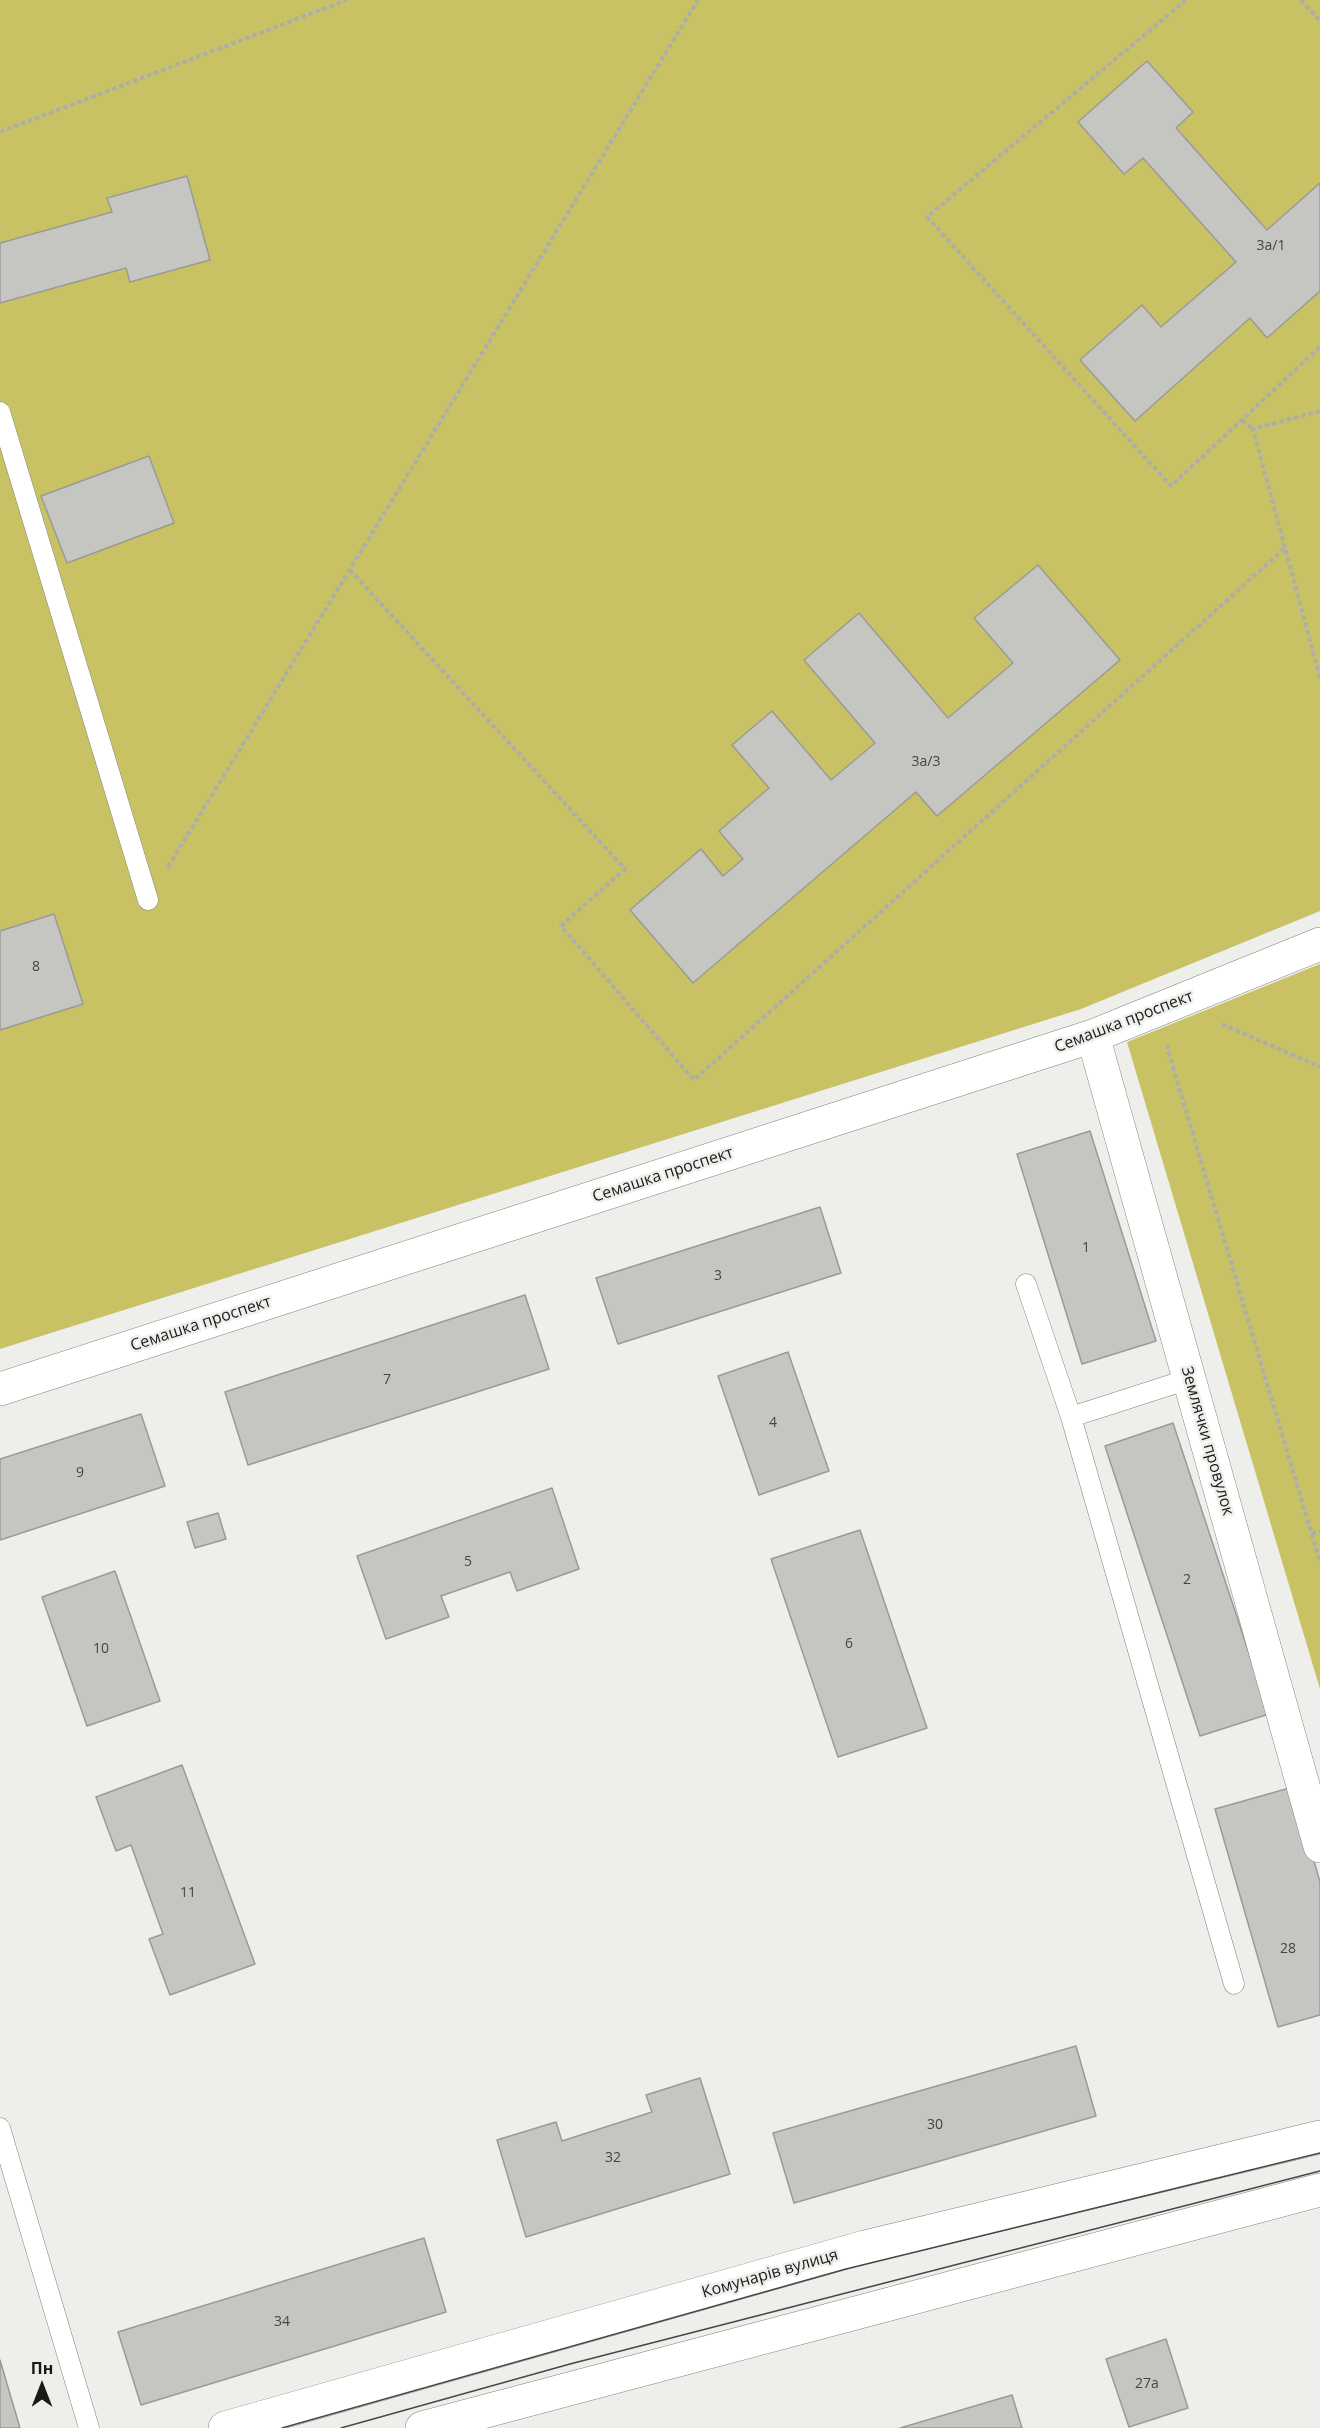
<!DOCTYPE html>
<html>
<head>
<meta charset="utf-8">
<style>
	body { margin:0 }
	#map { position:relative; width:1320px; height:2428px; overflow:hidden; background:#eeeeeb; font-family:"Open Sans",sans-serif }
	canvas { display:block }
	.north { position:absolute; left:12px; top:2356px; width:60px; height:60px; -webkit-text-stroke:4px #eeeeeb; paint-order:stroke; rotate:0deg; font-size:16px; font-weight:700; line-height:24px; text-align:center; color:#1a1a19 }
	.north::after { content:''; display:block; margin:auto; width:21px; height:27px; background:#1a1a19; clip-path:polygon(50% 0,100% 100%,50% 72%,0 100%) }
</style>
</head>
<body>
<div id="map">
<canvas width="1320" height="2428"></canvas>
<div class="north">Пн</div>
</div>
<script>
const g = document.querySelector('canvas').getContext('2d');
g.lineJoin = 'round';
function fill(path, color) { g.fillStyle = color; g.fill(path, 'evenodd'); }
const poly = rows => new Path2D(rows.map(r => 'M' + r).join(''));
function stroke(path, color, width, dash) { g.strokeStyle = color; g.lineWidth = width; g.lineCap = dash ? 'butt' : 'round'; g.setLineDash(dash || []); g.stroke(path); }
function drawText(font, color, halo, rows, align = 'center') {
  g.font = font + ' "Open Sans",sans-serif'; g.lineWidth = 5; g.setLineDash([]); g.textBaseline = 'middle'; g.strokeStyle = halo; g.fillStyle = color; for (const [text, x, y, turn = 0] of rows) {
    g.save(); g.translate(x, y); g.rotate((+turn || 0) * Math.PI / 180); g.textAlign = isNaN(turn) ? turn : align; if (halo) g.strokeText(text, 0, 0); g.fillText(text, 0, 0); g.restore();
  }
}
const green = poly([
	[0,0,1320,0,1320,911,1081,1009,0,1349],
	[1320,964,1320,1689,1127,1042]
]);
const building = poly([
	[1147,61,1193,112,1176,128,1267,230,1320,183,1320,291,1267,338,1250,318,1135,421,1080,360,1142,305,1161,327,1236,262,1143,158,1124,174,1078,122,1147,61],
	[187,176,210,260,130,282,126,268,0,303,0,243,112,212,107,198,187,176],
	[149,456,174,523,67,563,41,496,149,456],
	[1038,565,1120,660,937,816,916,792,693,983,630,910,701,849,723,876,743,859,719,831,769,788,732,745,772,711,831,780,875,743,804,660,859,613,948,718,1013,663,974,618,1038,565],
	[54,914,83,1004,0,1030,0,931,54,914],
	[1090,1131,1156,1341,1082,1364,1017,1154,1090,1131],
	[820,1207,841,1273,618,1344,596,1278,820,1207],
	[525,1295,549,1369,248,1465,225,1392,525,1295],
	[788,1352,829,1471,759,1495,718,1376,788,1352],
	[141,1414,165,1486,0,1540,0,1459,141,1414],
	[1173,1423,1269,1714,1200,1736,1105,1446,1173,1423],
	[552,1488,579,1569,517,1591,510,1572,441,1596,449,1617,386,1639,357,1556,552,1488],
	[218,1513,226,1539,195,1548,187,1522,218,1513],
	[860,1530,927,1728,838,1757,771,1559,860,1530],
	[115,1571,160,1701,87,1726,42,1597,115,1571],
	[182,1765,255,1964,170,1995,149,1939,163,1934,131,1845,116,1851,96,1797,182,1765],
	[1293,1787,1320,1882,1320,2015,1278,2027,1215,1809,1293,1787],
	[1076,2046,1096,2116,794,2203,773,2133,1076,2046],
	[700,2078,730,2174,526,2237,497,2140,556,2122,562,2141,652,2112,646,2095,700,2078],
	[424,2238,446,2312,141,2405,118,2332,424,2238],
	[1166,2339,1188,2408,1129,2427,1106,2359,1166,2339],
	[0,2360,20,2428,0,2428,0,2360],
	[1012,2395,1022,2428,900,2428,1012,2395]
]);
const path = poly([
	[1186,0,927,217,1171,486,1320,347],
	[1301,0,1320,21],
	[0,132,347,0],
	[1320,411,1253,429,1320,678],
	[1242,420,1253,429],
	[350,570,625,869,561,926,694,1080,1285,548],
	[168,867,698,0],
	[1222,1024,1320,1067],
	[1169,1046,1167,1047,1320,1562],
	[1312,1534,1320,1531]
]);
const lane = poly([
	[0,412,148,900],
	[1026,1284,1071,1417,1189,1379],
	[1071,1417,1234,1984],
	[0,2128,89,2428]
]);
const street = poly([
	[1093,1036,1320,1846],
	[0,1389,1093,1036,1320,944]
]);
const secondary = poly([
	[225,2428,865,2247,1320,2137],
	[422,2428,1320,2190]
]);
const tram = poly([
	[282,2428,846,2269,1320,2153],
	[341,2428,570,2364,1320,2171]
]);
const numberNames = [
	["3а/1",1271,246],
	["3а/3",926,762],
	["8",36,967],
	["1",1086,1248],
	["3",718,1276],
	["7",387,1380],
	["4",773,1423],
	["9",80,1473],
	["5",468,1562],
	["2",1187,1580],
	["6",849,1644],
	["10",101,1649],
	["11",188,1893],
	["28",1288,1949],
	["30",935,2125],
	["32",613,2158],
	["34",282,2322],
	["27а",1147,2384]
];
const streetNames = [
	["Семашка проспект",1124,1022,-21],
	["Семашка проспект",663,1175,-18],
	["Семашка проспект",201,1324,-18],
	["Землячки провулок",1207,1441,74],
	["Комунарів вулиця",770,2274,-16]
];
fill(green, '#c8c265');
fill(building, '#c5c5c1');
stroke(building, '#9a9a97', 1.5);
stroke(lane, '#82827f', 21);
stroke(street, '#82827f', 34);
stroke(secondary, '#82827f', 34);
stroke(path, '#adadaa', 4, [4.5, 3]);
stroke(lane, '#fff', 20);
stroke(street, '#fff', 33);
stroke(secondary, '#fff', 33);
stroke(tram, '#474746', 1.5);
drawText('14px', '#454543', null, numberNames);
drawText('16px', '#1a1a19', '#eeeeeb', streetNames);
</script>
</body>
</html>
